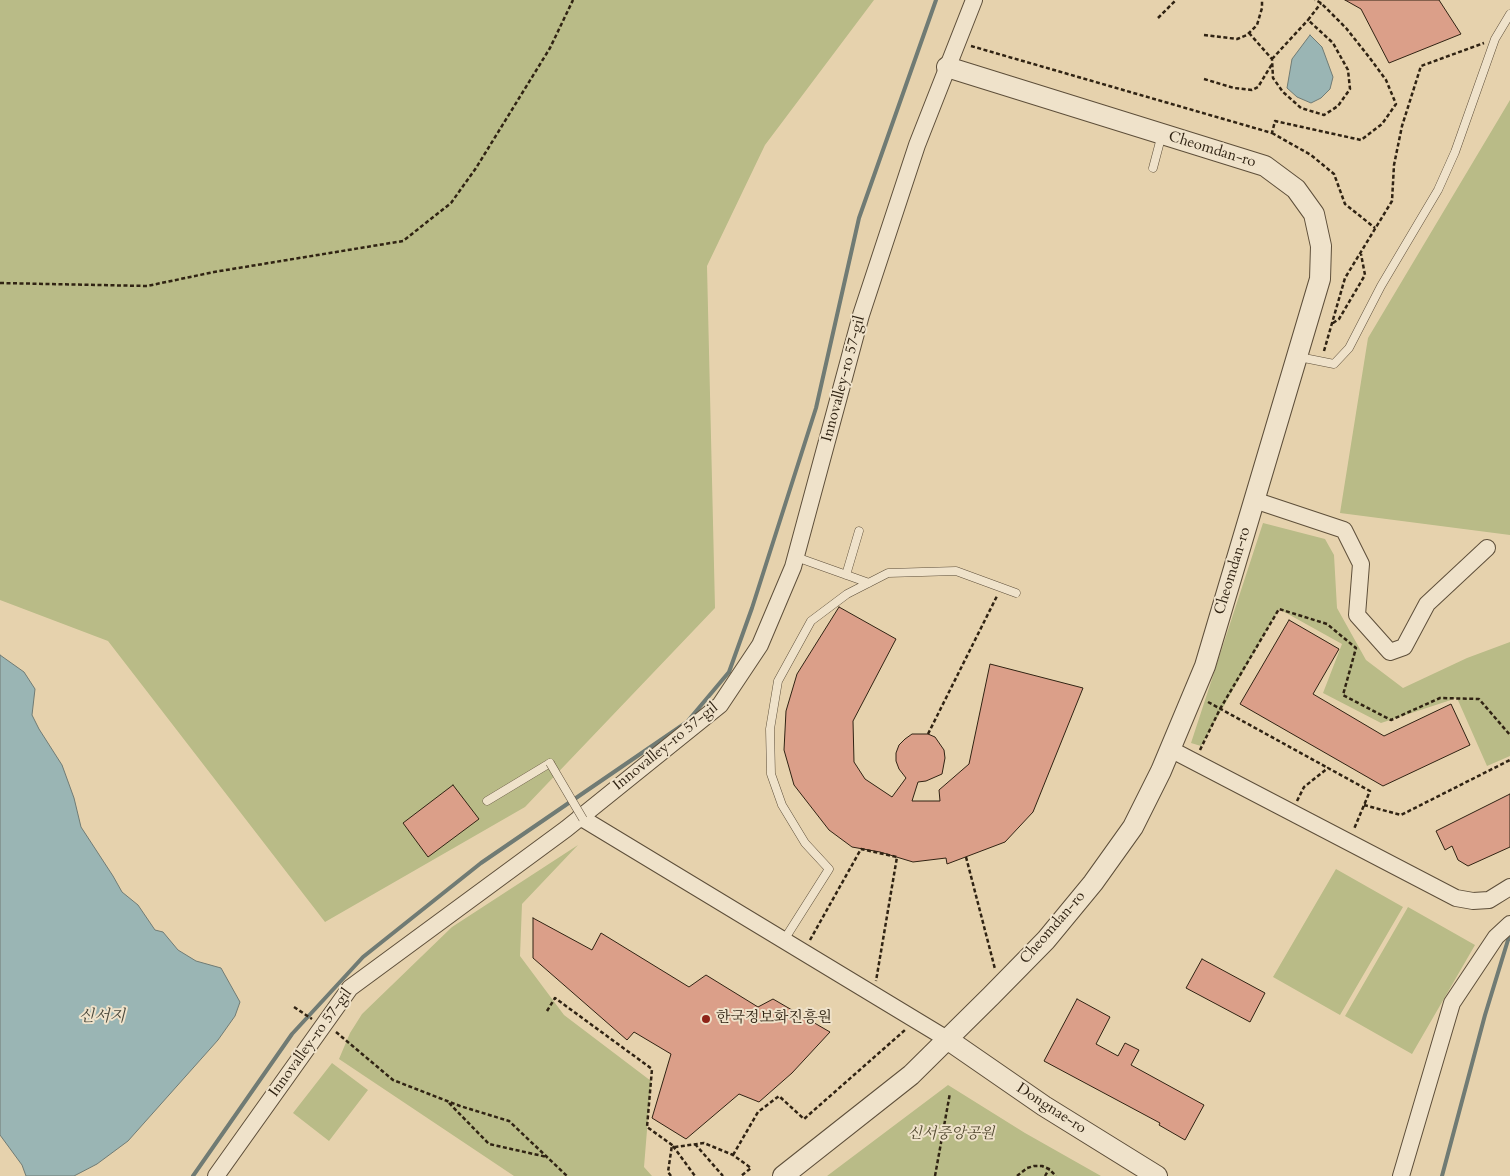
<!DOCTYPE html>
<html>
<head>
<meta charset="utf-8">
<style>
	body { margin:0 }
	canvas { display:block; background:#e6d2ad }
</style>
</head>
<body>
<canvas width="1510" height="1176"></canvas>
<script>
const g = document.querySelector('canvas').getContext('2d');
g.lineJoin = 'round';
function fill(path, color) { g.fillStyle = color; g.fill(path, 'evenodd'); }
const poly = rows => new Path2D(rows.map(r => 'M' + r).join(''));
function stroke(path, color, width, dash) { g.strokeStyle = color; g.lineWidth = width; g.lineCap = dash ? 'butt' : 'round'; g.setLineDash(dash || []); g.stroke(path); }
function drawText(font, color, halo, rows, align = 'center') {
  g.font = font + ' Cardo,"Noto Serif KR",serif'; g.lineWidth = 4; g.setLineDash([]); g.textBaseline = 'middle'; g.strokeStyle = halo; g.fillStyle = color; for (const [text, x, y, turn = 0] of rows) {
    g.save(); g.translate(x, y); g.rotate((+turn || 0) * Math.PI / 180); g.textAlign = isNaN(turn) ? turn : align; if (halo) g.strokeText(text, 0, 0); g.fillText(text, 0, 0); g.restore();
  }
}
const green = poly([
	[0,0,874,0,765,145,707,266,715,608,525,807,325,922,108,641,0,600],
	[1510,100,1510,535,1340,513,1368,338],
	[1263,523,1325,539,1334,555,1337,608,1366,660,1403,688,1467,658,1510,642,1510,756,1487,766,1457,698,1381,723,1323,693,1342,644,1279,609,1201,746,1191,743],
	[578,845,522,904,520,956,564,1015,651,1081,644,1167,652,1176,514,1176,339,1059,350,1033,362,1014,452,927],
	[1336,869,1403,907,1340,1015,1273,977],
	[1408,907,1475,945,1412,1054,1345,1016],
	[332,1063,368,1090,329,1141,293,1113],
	[948,1085,1025,1133,1101,1176,827,1176]
]);
const water = poly([
	[1310,35,1322,47,1333,77,1330,89,1321,98,1311,103,1297,97,1287,88,1292,59,1310,35],
	[0,655,24,672,35,689,32,715,39,729,62,765,74,798,81,827,113,876,122,892,138,905,155,930,163,932,178,950,196,961,221,968,240,1002,235,1016,218,1040,128,1141,97,1164,74,1176,26,1176,22,1165,0,1135,0,655]
]);
const stream = poly([
	[193,1176,292,1034,363,957,481,863,687,722,729,672,752,608,816,408,859,218,936,0],
	[1442,1176,1485,1015,1508,940,1510,938]
]);
const building = poly([
	[1345,0,1439,0,1461,34,1389,63,1361,9,1345,0],
	[839,607,896,639,853,721,854,762,865,779,892,797,906,778,899,769,896,761,896,753,899,745,905,739,912,734,928,734,935,737,944,750,945,758,942,774,926,781,918,782,912,801,940,801,939,790,969,764,990,664,1083,688,1033,812,1005,842,947,864,946,858,913,862,880,852,852,847,829,830,794,785,784,750,786,711,797,674,839,607],
	[1289,620,1339,649,1313,694,1384,736,1451,704,1470,745,1383,786,1240,704,1289,620],
	[453,785,479,819,428,857,403,823,453,785],
	[1510,794,1510,847,1468,866,1458,860,1452,846,1445,850,1436,831,1510,794],
	[533,918,592,950,601,933,689,987,706,975,758,1007,773,999,830,1032,792,1073,759,1102,739,1094,686,1139,652,1118,671,1054,634,1032,627,1040,533,958,533,918],
	[1202,959,1265,993,1250,1022,1186,988,1202,959],
	[1077,999,1110,1017,1096,1044,1118,1056,1125,1043,1139,1050,1131,1065,1204,1105,1185,1140,1159,1125,1160,1123,1044,1061,1077,999]
]);
const path = poly([
	[1158,18,1176,0],
	[1249,33,1272,59,1273,78,1283,92,1301,108,1324,115,1338,106,1350,89,1348,70,1333,43,1308,20,1321,3],
	[1204,35,1237,39,1247,35,1257,25,1262,8,1262,0],
	[971,46,1272,133,1275,121,1361,140,1382,124,1396,104,1386,80,1369,57,1346,28,1321,3,1315,0],
	[1272,59,1308,20],
	[1204,79,1234,88,1252,90,1258,87,1272,64],
	[1272,133,1311,155,1334,174,1345,204,1375,228],
	[0,283,147,286,214,272,403,241,451,203,476,168,550,48,573,0],
	[1333,323,1339,319,1365,275,1361,254],
	[1324,351,1345,278,1392,201,1394,165,1402,126,1421,66,1484,43],
	[1208,702,1328,768],
	[928,734,997,596],
	[1200,750,1220,709,1279,609,1327,624,1356,648,1343,695,1391,720,1440,698,1479,699,1510,735],
	[1297,801,1304,787,1328,768,1370,791,1354,829],
	[1364,805,1401,815,1510,760],
	[966,857,995,969],
	[810,940,861,849,897,857,876,981],
	[294,1007,312,1019],
	[547,1011,555,998,652,1069,647,1127,675,1147,704,1143,733,1155,751,1168,741,1176],
	[336,1032,393,1080,460,1106,509,1121,567,1176],
	[449,1103,489,1144,547,1157],
	[695,1144,723,1176],
	[673,1146,695,1176],
	[733,1155,758,1112,779,1096,804,1119,905,1030],
	[671,1176,668,1172,672,1145],
	[935,1176,950,1093],
	[1017,1176,1027,1168,1034,1166,1042,1166,1049,1169,1056,1176],
	[1045,1176,1049,1169]
]);
const service = poly([
	[1153,168,1162,134],
	[1299,357,1334,364,1349,348,1381,286,1438,190,1455,152,1495,39,1510,14],
	[796,557,869,583],
	[846,575,859,531],
	[487,801,550,763],
	[784,940,829,869,805,843,782,805,771,774,770,729,778,681,811,621,847,594,888,573,956,571,1016,593]
]);
const minor = poly([
	[1254,500,1344,530,1361,564,1357,615,1390,652,1404,647,1427,604,1487,548],
	[1170,749,1456,898,1473,901,1489,900,1510,887],
	[580,817,947,1039],
	[216,1176,350,988,566,829,720,705,760,645,793,567,861,315,917,145,974,0],
	[1401,1176,1452,1003,1496,937,1510,924]
]);
const tertiary = poly([
	[947,1039,1044,1106,1157,1176],
	[783,1176,911,1075,991,996,1046,940,1093,883,1133,827,1161,771,1205,666,1320,279,1321,246,1314,214,1296,189,1265,166,947,67]
]);
const serviceBridge = poly([
	[550,763,583,819]
]);
const markers = [
	[706,1019,5,"#8f2418"]
];
const streetNames = [
	["Cheomdan-ro",1212,150,17],
	["Innovalley-ro 57-gil",844,379,-75],
	["Cheomdan-ro",1233,571,-73],
	["Innovalley-ro 57-gil",666,747,-39],
	["Cheomdan-ro",1053,928,-49],
	["Innovalley-ro 57-gil",311,1043,-54],
	["Dongnae-ro",1051,1109,33]
];
const poiNames = [
	["한국정보화진흥원",716,1019]
];
const parkNames = [
	["신서중앙공원",951,1135]
];
const waterNames = [
	["신서지",102,1017]
];
fill(green, '#b9bb87');
fill(water, '#9ab5b4');
stroke(water, '#707b74', 1);
stroke(stream, '#707b74', 4);
fill(building, '#db9f89');
stroke(building, '#302313', 1);
stroke(service, '#5e4f3a', 9);
stroke(minor, '#5e4f3a', 18);
stroke(tertiary, '#5e4f3a', 22);
stroke(path, '#302313', 2.5, [4, 2.5]);
stroke(service, '#efe2ca', 8);
stroke(minor, '#efe2ca', 16);
stroke(tertiary, '#efe2ca', 20);
stroke(serviceBridge, '#5e4f3a', 9, []);
stroke(serviceBridge, '#efe2ca', 8);
for (const [x, y, r, color] of markers) { const dot = new Path2D(); dot.arc(x, y, r, 0, 2 * Math.PI); g.fillStyle = color; g.fill(dot); stroke(dot, '#efe2ca', 2); }
drawText('15px', '#302313', '#efe2ca', streetNames);
drawText('15px', '#302313', '#efe2ca', poiNames, 'left');
drawText('italic 15px', '#524930', '#efe2ca', parkNames);
drawText('italic 16px', '#4a483b', '#efe2ca', waterNames);
</script>
</body>
</html>
